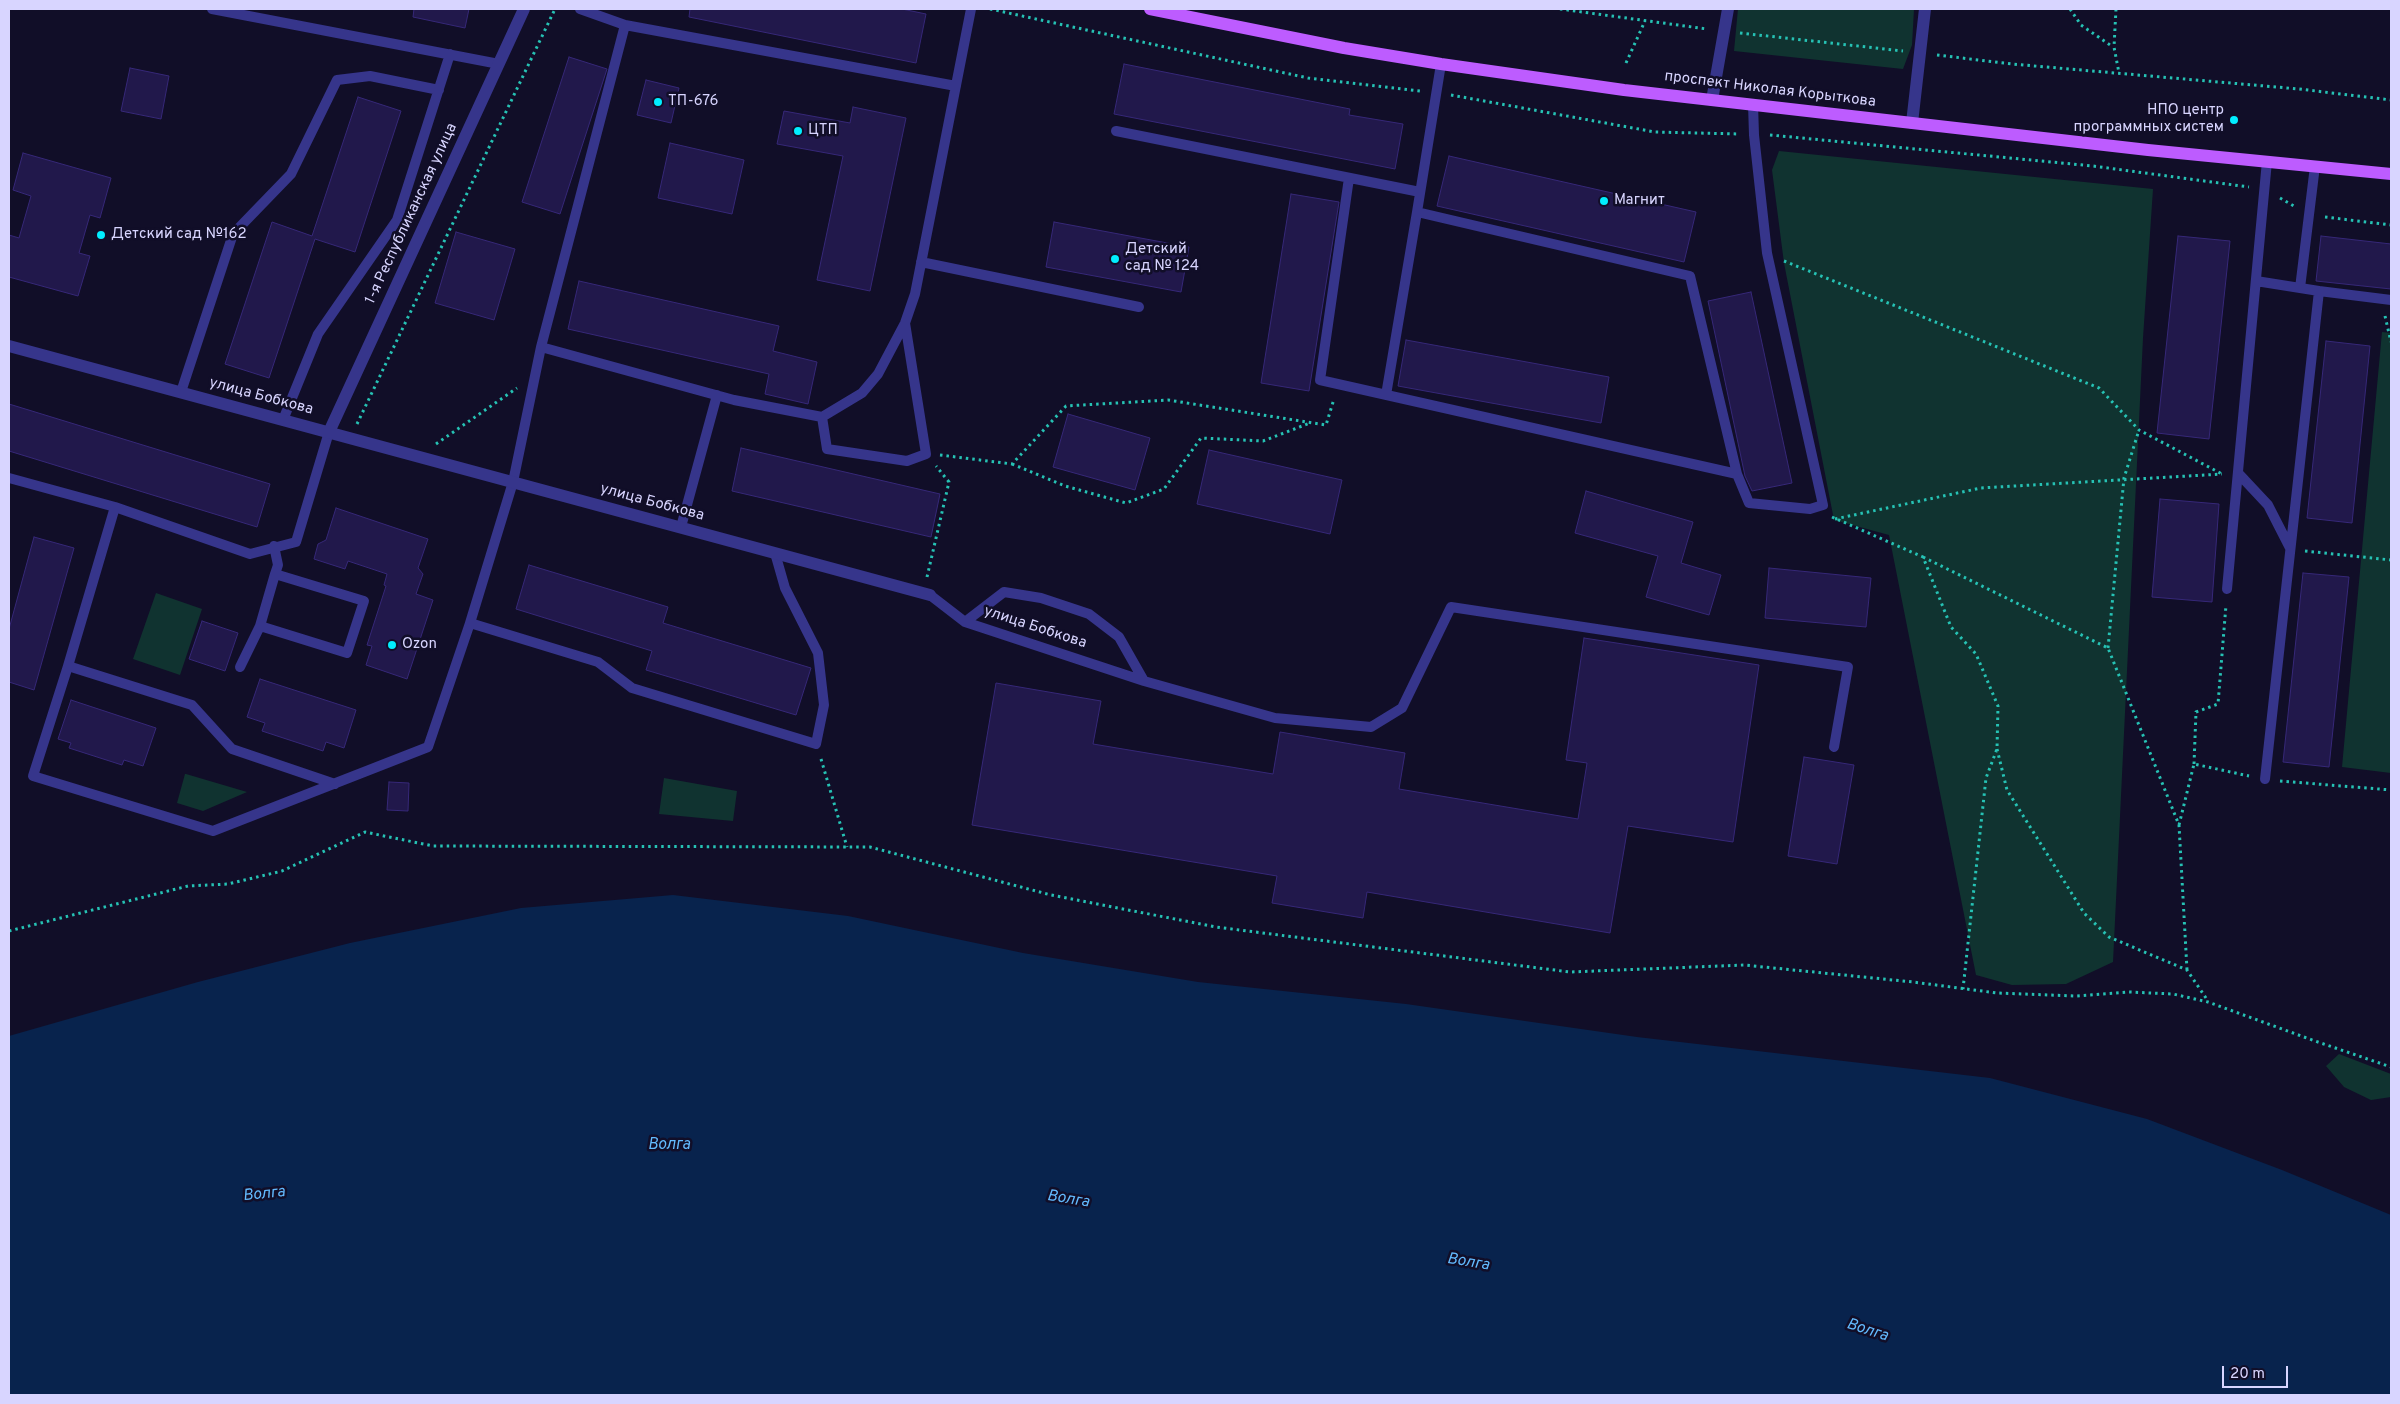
<!DOCTYPE html>
<html>
<head>
<meta charset="utf-8">
<style>
	body { margin:0 }
	#map { position:relative; width:2400px; height:1404px; overflow:hidden; background:#110e28; font-family:Overpass,sans-serif }
	canvas { display:block }
	.frame { position:absolute; inset:0; border:10px solid #d8d5ff; pointer-events:none }
	.scale { position:absolute; left:2222px; top:1366px; width:66px; height:22px; box-sizing:border-box; border:2px solid #d8d5ff; border-top:0; padding-left:6px; font-size:15px; line-height:18px; white-space:nowrap; color:#d8d5ff; -webkit-text-stroke:4px #110e28; paint-order:stroke }
</style>
</head>
<body>
<div id="map">
<canvas width="2400" height="1404"></canvas>
<div class="frame"></div>
<div class="scale">20 m</div>
</div>
<script>
const g = document.querySelector('canvas').getContext('2d');
g.lineJoin = 'round';
function fill(path, color) { g.fillStyle = color; g.fill(path, 'evenodd'); }
const poly = rows => new Path2D(rows.map(r => 'M' + r).join(''));
function stroke(path, color, width, dash) { g.strokeStyle = color; g.lineWidth = width; g.lineCap = dash ? 'butt' : 'round'; g.setLineDash(dash || []); g.stroke(path); }
function drawText(font, color, halo, rows, align = 'center') {
  g.font = font + ' Overpass,sans-serif'; g.lineWidth = 5; g.setLineDash([]); g.textBaseline = 'middle'; g.strokeStyle = halo; g.fillStyle = color; for (const [text, x, y, turn = 0] of rows) {
    g.save(); g.translate(x, y); g.rotate((+turn || 0) * Math.PI / 180); g.textAlign = isNaN(turn) ? turn : align; if (halo) g.strokeText(text, 0, 0); g.fillText(text, 0, 0); g.restore();
  }
}
const green = poly([
	[1738,9,1914,9,1912,45,1903,69,1734,51],
	[1779,151,2153,189,2143,338,2113,962,2066,984,2012,985,1976,975,1889,535,1834,520,1784,263,1772,170],
	[2382,332,2391,333,2391,773,2342,767],
	[156,593,202,609,180,675,133,659],
	[185,774,186,774,247,792,203,811,177,803],
	[664,778,737,791,733,821,659,814],
	[2339,1054,2391,1074,2391,1097,2371,1100,2344,1087,2326,1066]
]);
const water = poly([
	[673,895,848,916,1023,953,1198,982,1406,1004,1637,1037,1990,1078,2147,1119,2282,1170,2391,1215,2391,1395,9,1395,9,1036,198,982,350,943,521,908]
]);
const building = poly([
	[414,9,469,9,465,28,413,17,414,9],
	[690,9,902,9,926,14,916,63,689,17,690,9],
	[569,57,607,69,560,214,522,202,569,57],
	[1124,64,1350,109,1349,115,1403,124,1395,169,1114,114,1124,64],
	[130,68,169,76,161,119,121,111,130,68],
	[646,80,679,88,671,123,637,115,646,80],
	[358,97,401,111,355,252,315,239,269,378,225,364,272,222,312,236,358,97],
	[853,107,906,118,870,291,817,280,843,156,777,144,784,111,850,123,853,107],
	[670,143,744,160,732,214,658,198,670,143],
	[23,153,111,178,100,218,90,215,79,253,90,256,78,296,9,277,9,235,19,238,31,196,13,190,23,153],
	[1449,156,1696,212,1684,262,1437,206,1449,156],
	[1291,194,1339,202,1309,391,1261,383,1291,194],
	[1054,222,1189,247,1181,292,1046,267,1054,222],
	[456,232,515,249,494,320,435,303,456,232],
	[2178,236,2230,241,2209,439,2157,433,2178,236],
	[2321,236,2391,244,2391,289,2316,281,2321,236],
	[579,281,779,326,773,351,817,362,808,404,765,394,769,374,568,329,579,281],
	[1751,292,1792,483,1752,491,1745,476,1708,301,1751,292],
	[1406,340,1609,377,1601,423,1398,386,1406,340],
	[2326,341,2370,346,2352,523,2307,518,2326,341],
	[9,404,270,484,257,527,9,451,9,404],
	[1068,414,1150,438,1135,490,1053,467,1068,414],
	[741,448,940,494,931,537,732,491,741,448],
	[1209,450,1342,480,1330,534,1197,504,1209,450],
	[1586,491,1693,522,1681,563,1721,575,1709,615,1646,597,1658,556,1575,533,1586,491],
	[2160,499,2219,504,2212,602,2152,597,2160,499],
	[336,508,428,539,418,568,423,574,416,594,433,600,407,679,366,665,372,646,367,645,386,586,384,585,387,574,348,561,345,569,314,559,318,544,326,540,336,508],
	[34,537,74,548,34,690,9,682,9,629,34,537],
	[529,565,668,607,663,623,811,668,796,715,646,670,652,651,516,609,529,565],
	[1769,568,1871,578,1866,627,1765,618,1769,568],
	[2303,573,2349,577,2329,767,2283,762,2303,573],
	[202,621,238,633,225,671,189,659,202,621],
	[1584,638,1759,665,1733,842,1628,826,1610,933,1367,892,1363,918,1272,903,1277,876,972,825,996,683,1101,701,1093,744,1273,774,1280,732,1405,753,1399,789,1578,819,1587,763,1566,760,1584,638],
	[260,679,356,710,344,748,326,742,323,751,262,731,265,723,247,717,260,679],
	[71,700,156,728,143,766,124,760,122,765,69,748,71,743,58,739,71,700],
	[1804,757,1854,765,1837,864,1788,856,1804,757],
	[389,782,409,783,408,811,387,810,389,782]
]);
const path = poly([
	[990,9,1308,78,1420,91],
	[1560,9,1707,29],
	[2070,9,2081,25,2113,47],
	[2116,9,2114,47,2119,73],
	[1740,33,1903,51],
	[1937,55,2012,64,2299,89,2391,100],
	[1626,63,1645,21],
	[1451,95,1655,132,1739,134],
	[1770,135,2093,166,2249,187],
	[2280,198,2294,206],
	[2325,217,2391,225],
	[1784,261,2099,388,2139,430,2222,474],
	[2385,316,2391,342],
	[357,424,555,9],
	[436,444,517,388],
	[940,455,1012,464,1066,406,1168,400,1326,425,1334,399],
	[1012,464,1065,486,1126,503,1164,489,1201,438,1263,441,1310,423],
	[1832,517,1923,557,1951,627,1976,654,1998,706,1997,749,1986,778,1963,989],
	[1835,519,1981,488,2222,474],
	[2305,551,2391,560],
	[1923,557,2108,648,2179,825,2187,970],
	[927,577,949,482,936,466],
	[2108,648,2124,478,2139,430],
	[1997,749,2007,790,2084,913,2109,937,2187,970,2208,1001],
	[821,759,847,847],
	[2194,764,2196,712,2218,704,2226,605],
	[2280,781,2391,790],
	[2179,825,2194,764,2249,776],
	[9,931,188,886,228,884,282,871,365,832,433,846,870,847,1051,895,1216,927,1570,972,1744,965,1913,982,1997,993,2076,996,2129,992,2173,994,2208,1002,2315,1041,2391,1067]
]);
const lane = poly([
	[212,9,499,64],
	[625,25,956,86],
	[1441,64,1417,212,1690,276,1737,474,1749,503,1810,509,1823,505,1767,253,1754,135,1753,104],
	[1116,131,1420,192],
	[1349,178,1320,380,1737,474],
	[921,262,1139,307],
	[2256,281,2319,291,2265,779],
	[2300,288,2315,166],
	[2319,291,2391,300],
	[541,347,625,25,580,9],
	[181,392,233,234,291,174,337,80,370,76,439,90],
	[1386,395,1417,212],
	[822,417,827,449,907,461,926,454,905,323],
	[283,420,318,334,397,220,450,54],
	[329,432,296,542,250,554,115,507,68,666,192,705,232,749,335,784],
	[2238,473,2268,505,2290,548],
	[9,478,115,507],
	[681,527,717,395],
	[274,546,278,565,275,574],
	[775,553,785,588,818,653,824,705,816,744,632,688,598,662,470,623,513,482,541,347,734,400,822,417,862,393,878,374,905,323,915,294,971,9],
	[2227,589,2267,161],
	[930,595,965,622,1144,681,1275,718,1371,727,1402,708,1451,607,1848,667,1834,747],
	[965,622,1004,592,1041,598,1089,614,1119,637,1144,681],
	[68,666,33,776,213,831,428,747,470,623],
	[240,667,260,626,275,574,364,601,347,653,260,626]
]);
const street = poly([
	[1712,100,1728,9],
	[1912,123,1925,9],
	[9,346,930,595],
	[329,432,524,9]
]);
const primary = poly([
	[1150,9,1344,48,1441,64,1624,90,2148,150,2391,174]
]);
const markers = [
	[658,102,5,"#01edff"],
	[2234,120,5,"#01edff"],
	[798,131,5,"#01edff"],
	[1604,201,5,"#01edff"],
	[101,235,5,"#01edff"],
	[1115,259,5,"#01edff"],
	[392,645,5,"#01edff"]
];
const streetNames = [
	["проспект Николая Корыткова",1770,90,7],
	["1-я Республиканская улица",412,214,-65],
	["улица Бобкова",261,397,15],
	["улица Бобкова",652,503,15],
	["улица Бобкова",1035,628,18]
];
const poiNames = [
	["ТП-676",668,102],
	["НПО центр",2224,111,"right"],
	["программных систем",2224,128,"right"],
	["ЦТП",808,131],
	["Магнит",1614,201],
	["Детский сад №162",111,235],
	["Детский",1125,250],
	["сад № 124",1125,267],
	["Ozon",402,645]
];
const waterNames = [
	["Волга",669,1146],
	["Волга",264,1195,-6],
	["Волга",1068,1200,9],
	["Волга",1468,1263,9],
	["Волга",1867,1331,18]
];
fill(green, '#103330');
fill(water, '#08234d');
fill(building, '#21184b');
stroke(building, '#362878', 1);
stroke(path, '#26c2b4', 3, [2.5, 4]);
stroke(lane, '#36358b', 10);
stroke(street, '#36358b', 12);
stroke(primary, '#bd5cff', 12);
for (const [x, y, r, color] of markers) { const dot = new Path2D(); dot.arc(x, y, r, 0, 2 * Math.PI); g.fillStyle = color; g.fill(dot); stroke(dot, '#110e28', 2); }
drawText('15px', '#d8d5ff', '#110e28', streetNames);
drawText('15px', '#d8d5ff', '#110e28', poiNames, 'left');
drawText('italic 16px', '#63bbff', '#110e28', waterNames);
</script>
</body>
</html>
